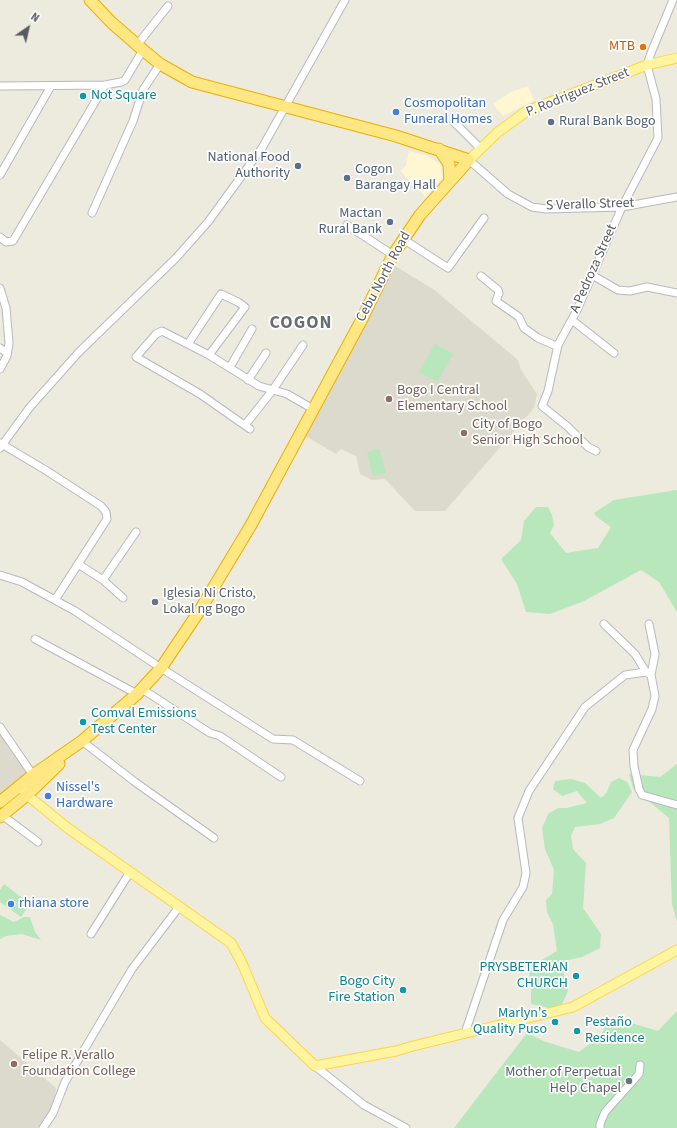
<!DOCTYPE html>
<html>
<head>
<meta charset="utf-8">
<style>
	body { margin:0 }
	#map { position:relative; width:677px; height:1128px; overflow:hidden; background:#edeade; font-family:"Source Sans 3",sans-serif }
	canvas { display:block }
	.north { position:absolute; left:8px; top:8px; width:40px; height:40px; -webkit-text-stroke:3px #fff; paint-order:stroke; rotate:34deg; font-size:11px; font-weight:700; line-height:16px; text-align:center; color:#575b61 }
	.north::after { content:''; display:block; margin:auto; width:14px; height:18px; background:#575b61; clip-path:polygon(50% 0,100% 100%,50% 72%,0 100%) }
</style>
</head>
<body>
<div id="map">
<canvas width="677" height="1128"></canvas>
<div class="north">N</div>
</div>
<script>
const g = document.querySelector('canvas').getContext('2d');
g.lineJoin = 'round';
function fill(path, color) { g.fillStyle = color; g.fill(path, 'evenodd'); }
const poly = rows => new Path2D(rows.map(r => 'M' + r).join(''));
function stroke(path, color, width, dash) { g.strokeStyle = color; g.lineWidth = width; g.lineCap = dash ? 'butt' : 'round'; g.setLineDash(dash || []); g.stroke(path); }
function drawText(font, color, halo, rows, align = 'center') {
  g.font = font + ' "Source Sans 3",sans-serif'; g.lineWidth = 3.5; g.setLineDash([]); g.textBaseline = 'middle'; g.strokeStyle = halo; g.fillStyle = color; for (const [text, x, y, turn = 0] of rows) {
    g.save(); g.translate(x, y); g.rotate((+turn || 0) * Math.PI / 180); g.textAlign = isNaN(turn) ? turn : align; if (halo) g.strokeText(text, 0, 0); g.fillText(text, 0, 0); g.restore();
  }
}
const commercial = poly([
	[528,86,534,100,503,116,493,104,511,92],
	[409,151,428,156,441,165,442,178,426,197,400,171,406,166]
]);
const education = poly([
	[395,266,433,289,518,360,521,370,537,394,534,408,445,511,415,511,385,479,372,480,360,474,356,456,341,449,336,454,304,435],
	[0,732,30,775,0,799],
	[0,1040,56,1088,52,1115,46,1128,0,1128]
]);
const green = poly([
	[435,344,453,354,437,382,419,372],
	[379,449,386,473,373,476,367,452],
	[677,490,677,612,659,582,641,570,584,601,550,614,526,612,517,584,501,559,521,540,524,521,536,507,548,507,552,515,554,525,550,533,566,553,598,548,611,527,597,517,594,513,614,500],
	[677,764,677,922,672,904,669,818,633,788,629,774,660,777],
	[619,778,627,782,632,792,614,818,600,824,575,827,571,836,573,849,586,863,583,908,601,934,600,948,582,957,564,961,564,974,568,991,562,1004,550,1008,531,1004,531,984,529,972,540,961,557,951,553,924,547,912,546,900,552,894,554,870,545,849,542,828,548,814,558,808,567,808,587,803,577,791,562,796,553,789,555,781,571,779,585,783,601,798,607,792,611,782],
	[4,884,30,904,21,917,0,902,0,890],
	[0,915,14,922,24,917,30,917,35,932,41,940,22,934,6,936,0,939],
	[677,1011,677,1128,454,1128,527,1033,543,1041,579,1052,601,1035,611,1017,658,1031]
]);
const minor = poly([
	[137,45,168,6],
	[0,86,105,85,121,82,125,80,143,50],
	[454,122,481,149],
	[469,160,508,194,532,207,546,209,622,207,677,197],
	[0,175,51,86],
	[92,213,133,121,143,90,160,64],
	[347,225,393,255],
	[0,237,6,242,13,241,105,85],
	[403,239,448,268,484,218],
	[592,275,618,290,630,291,647,287,677,293],
	[481,276,498,290,499,293,496,301,519,317,524,328,538,338,554,345,558,345],
	[0,288,6,308,9,343,7,356,0,369],
	[572,320,614,353],
	[188,344,221,294,238,302,245,307,209,355],
	[0,348,7,353],
	[230,367,252,329],
	[248,380,266,353],
	[245,425,272,391,303,345],
	[250,429,200,394,136,357,156,334,162,331,209,355,259,386,287,394,313,409],
	[0,443,47,471,101,506,106,512,107,519,55,600],
	[0,448,30,407,79,352,176,258,208,222,262,148,345,0],
	[596,451,588,447,568,427,542,406,548,391,558,345,577,310,622,207,658,138,656,99,647,65,651,53,673,0],
	[78,564,103,580,123,598],
	[0,575,22,582,75,611,161,668,273,739,293,740,360,781],
	[103,580,136,532],
	[604,624,635,654,646,672],
	[649,624,655,654,651,675],
	[35,639,137,694],
	[142,689,210,733,220,736,281,777],
	[0,727,33,775],
	[82,741,135,782,214,838],
	[2,815,38,842],
	[91,934,130,872],
	[465,1033,503,920,523,887,526,873,518,818,529,791,585,707,625,675,646,672,651,675,655,696,652,709,633,750,634,766,639,789,642,795,677,805],
	[315,1066,364,1105,406,1128],
	[43,1128,53,1113,65,1082,132,969,179,907],
	[600,1128,600,1124,605,1112,639,1074,640,1065]
]);
const major = poly([
	[469,160,498,132,527,111,647,65,677,58],
	[20,785,27,795,69,829,231,943,242,963,265,1018,315,1066,396,1051,413,1046,573,1007,677,950]
]);
const highway = poly([
	[439,149,449,164,450,180],
	[0,802,33,775,82,741,137,694,161,668,200,610,251,525,361,321,393,255,420,215,469,160,396,136,192,82,160,64,143,50,112,23,90,0],
	[0,817,27,795,59,764]
]);
const markers = [
	[643,47,4,"#e8710a"],
	[83,96,4,"#0f9aa8"],
	[396,112,4,"#3f7fe0"],
	[551,122,4,"#5c6f8a"],
	[298,166,4,"#5c6f8a"],
	[347,178,4,"#5c6f8a"],
	[390,222,4,"#5c6f8a"],
	[389,399,4,"#8d6e63"],
	[464,433,4,"#8d6e63"],
	[155,602,4,"#6b7280"],
	[83,722,4,"#0f9aa8"],
	[48,796,4,"#3f7fe0"],
	[11,904,4,"#3f7fe0"],
	[576,976,4,"#0f9aa8"],
	[403,990,4,"#0f9aa8"],
	[555,1022,4,"#0f9aa8"],
	[577,1031,4,"#0f9aa8"],
	[14,1064,4,"#8d6e63"],
	[629,1081,4,"#6b7280"]
];
const foodNames = [
	["MTB",635,47]
];
const streetNames = [
	["P. Rodriguez Street",578,93,-22],
	["S Verallo Street",590,205,-2],
	["A Pedroza Street",594,269,-66],
	["Cebu North Road",384,277,-62]
];
const cultureNames = [
	["Not Square",91,96],
	["Comval Emissions",91,714],
	["Test Center",91,730],
	["PRYSBETERIAN",568,968,"right"],
	["CHURCH",568,984,"right"],
	["Bogo City",395,982,"right"],
	["Fire Station",395,998,"right"],
	["Marlyn's",547,1014,"right"],
	["Quality Puso",547,1030,"right"],
	["Pestaño",585,1023],
	["Residence",585,1039]
];
const shopNames = [
	["Cosmopolitan",404,104],
	["Funeral Homes",404,120],
	["Nissel's",56,788],
	["Hardware",56,804],
	["rhiana store",19,904]
];
const serviceNames = [
	["Rural Bank Bogo",559,122],
	["National Food",290,158,"right"],
	["Authority",290,174,"right"],
	["Cogon",355,170],
	["Barangay Hall",355,186],
	["Mactan",382,214,"right"],
	["Rural Bank",382,230,"right"]
];
const educationNames = [
	["Bogo I Central",397,391],
	["Elementary School",397,407],
	["City of Bogo",472,425],
	["Senior High School",472,441],
	["Felipe R. Verallo",22,1056],
	["Foundation College",22,1072]
];
const worshipNames = [
	["Iglesia Ni Cristo,",163,594],
	["Lokal ng Bogo",163,610],
	["Mother of Perpetual",621,1073,"right"],
	["Help Chapel",621,1089,"right"]
];
const districtNames = [
	["COGON",301,324]
];
fill(commercial, '#fff7d1');
fill(education, '#dcd9cd');
fill(green, '#b7e7ba');
stroke(minor, '#b7b9bf', 9);
stroke(major, '#fed545', 11);
stroke(highway, '#ebaf00', 13);
stroke(minor, '#fff', 7);
stroke(major, '#fff5a1', 9);
stroke(highway, '#ffe783', 11);
for (const [x, y, r, color] of markers) { const dot = new Path2D(); dot.arc(x, y, r, 0, 2 * Math.PI); g.fillStyle = color; g.fill(dot); stroke(dot, '#fff', 1.5); }
drawText('14px', '#c56008', '#fff', foodNames, 'right');
drawText('14px', '#575b61', '#fff', streetNames);
drawText('14px', '#0d838f', '#fff', cultureNames, 'left');
drawText('14px', '#366cbe', '#fff', shopNames, 'left');
drawText('14px', '#4e5e75', '#fff', serviceNames, 'left');
drawText('14px', '#785e54', '#fff', educationNames, 'left');
drawText('14px', '#5b616d', '#fff', worshipNames, 'left');
g.letterSpacing = '1px';
drawText('bold 18px', '#686d73', '#fff', districtNames);
g.letterSpacing = '0px';
</script>
</body>
</html>
